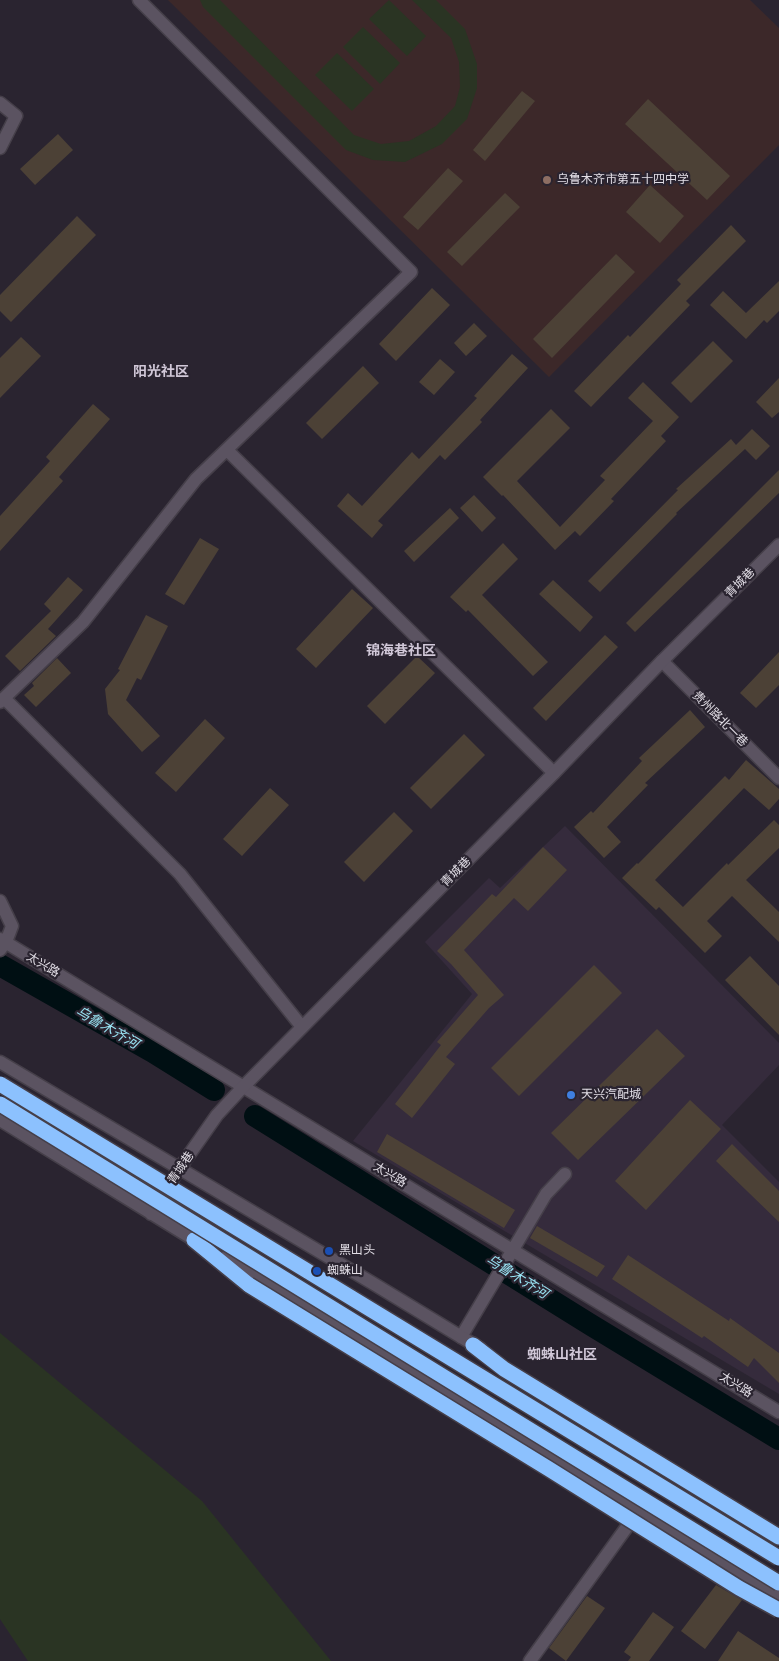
<!DOCTYPE html>
<html>
<head>
<meta charset="utf-8">
<style>
	body { margin:0 }
	canvas { display:block; background:#2a2430 }
</style>
</head>
<body>
<canvas width="779" height="1661"></canvas>
<script>
const g = document.querySelector('canvas').getContext('2d');
g.lineJoin = 'round';
function fill(path, color) { g.fillStyle = color; g.fill(path, 'evenodd'); }
const poly = rows => new Path2D(rows.map(r => 'M' + r).join(''));
function stroke(path, color, width, dash) { g.strokeStyle = color; g.lineWidth = width; g.lineCap = dash ? 'butt' : 'round'; g.setLineDash(dash || []); g.stroke(path); }
function drawText(font, color, halo, rows, align = 'center') {
  g.font = font + ' Rubik,"Noto Sans SC",sans-serif'; g.lineWidth = 4.5; g.setLineDash([]); g.textBaseline = 'middle'; g.strokeStyle = halo; g.fillStyle = color; for (const [text, x, y, turn = 0] of rows) {
    g.save(); g.translate(x, y); g.rotate((+turn || 0) * Math.PI / 180); g.textAlign = isNaN(turn) ? turn : align; if (halo) g.strokeText(text, 0, 0); g.fillText(text, 0, 0); g.restore();
  }
}
const built = poly([
	[565,826,779,1043,779,1065,722,1125,779,1182,779,1394,353,1141,472,994,425,942,489,878,500,888]
]);
const education = poly([
	[168,0,750,0,779,28,779,145,549,377]
]);
const green = poly([
	[200,0,220,0,354,135,381,144,409,141,436,126,455,106,460,87,459,62,451,38,412,0,436,0,465,29,477,64,477,88,467,119,442,144,405,162,373,160,346,150,203,7],
	[389,0,426,36,407,56,369,19],
	[363,27,400,63,380,84,343,47],
	[337,53,374,89,352,111,315,75],
	[0,1333,202,1501,331,1661,28,1661,0,1619]
]);
const river = poly([
	[0,965,153,1052,214,1090],
	[255,1116,591,1325,779,1439]
]);
const building = poly([
	[522,91,535,101,485,161,473,150],
	[648,99,730,176,707,200,625,124],
	[58,134,73,150,35,185,20,169],
	[448,168,463,181,418,230,403,217],
	[650,185,684,216,660,243,626,212],
	[505,193,520,207,462,266,447,252],
	[77,216,96,235,11,322,0,311,0,295],
	[731,225,746,241,686,301,690,305,591,407,574,391,628,335,630,337,681,284,677,280],
	[616,254,635,272,552,358,533,339],
	[779,281,779,311,767,323,764,320,746,339,710,305,723,291,746,313],
	[432,288,450,305,396,361,379,344],
	[474,323,487,336,466,356,454,343],
	[21,337,41,356,0,398,0,358],
	[713,341,733,361,691,403,671,383],
	[512,354,528,368,480,420,482,422,445,460,440,455,378,521,383,525,372,538,337,506,348,493,362,506,412,452,419,459,477,398,474,396],
	[440,359,455,372,434,395,419,382],
	[363,366,379,383,322,439,306,423],
	[779,378,779,412,772,418,756,402],
	[643,382,679,417,661,436,666,441,611,499,614,501,580,536,575,531,555,550,503,495,502,496,483,477,551,409,570,428,517,481,560,527,605,480,600,476,653,421,628,398],
	[93,404,110,419,59,477,63,481,0,551,0,516,50,461,46,457],
	[752,429,770,446,756,460,745,449,676,513,677,514,600,592,588,581,678,490,676,489,731,439,736,445],
	[779,470,779,493,635,632,626,623],
	[474,495,496,518,482,532,460,508],
	[450,508,459,518,414,562,404,551],
	[200,538,219,549,184,605,165,594],
	[503,543,518,559,482,595,548,662,533,676,468,610,466,612,450,597],
	[68,577,83,590,48,629,56,636,20,671,5,656,51,611,44,604],
	[553,580,593,617,580,632,539,594],
	[352,589,373,608,316,668,296,649],
	[146,615,168,626,141,680,137,678,126,700,160,736,142,752,108,714,105,689,120,670,118,669],
	[605,635,618,647,546,721,533,708],
	[779,652,779,685,756,708,740,693],
	[417,656,435,673,385,724,367,706],
	[57,658,71,673,36,707,24,695,34,686,32,683],
	[690,710,705,727,645,783,648,785,607,827,621,842,604,858,574,827,591,811,593,813,642,761,639,758],
	[205,719,225,738,176,792,155,773],
	[464,734,485,755,431,809,410,788],
	[746,760,779,789,779,799,769,810,744,788,655,880,683,907,727,863,728,865,774,820,779,825,779,848,746,880,779,912,779,942,732,896,707,921,722,936,705,953,659,907,656,910,622,878,637,863,638,864,725,776,729,780],
	[270,788,289,805,242,856,223,839],
	[394,812,413,831,364,882,344,862],
	[543,847,567,870,528,911,514,898,464,950,504,995,489,1008,446,1057,455,1064,412,1118,395,1104,441,1045,437,1042,478,995,451,964,437,951,492,894,496,897],
	[750,956,779,986,779,1035,725,980],
	[594,965,622,993,519,1096,491,1068],
	[657,1029,685,1056,578,1160,551,1133],
	[690,1100,721,1129,646,1210,615,1181],
	[387,1134,515,1210,504,1228,377,1152],
	[732,1144,779,1191,779,1222,716,1161],
	[537,1226,605,1266,597,1277,530,1238],
	[628,1255,729,1321,730,1318,779,1353,779,1383,754,1358,748,1367,704,1336,702,1338,612,1279],
	[716,1585,742,1600,705,1649,681,1631],
	[587,1596,605,1608,566,1661,549,1648],
	[653,1612,674,1627,649,1661,628,1661,631,1657,624,1652],
	[738,1631,779,1658,779,1661,718,1661]
]);
const street = poly([
	[0,103,16,116,0,148],
	[227,450,554,773],
	[662,661,779,778],
	[4,698,180,874,302,1027],
	[0,702,83,622,196,479,411,272,139,0],
	[0,901,12,926,6,942,0,950],
	[0,939,779,1412],
	[461,1337,546,1194,565,1174],
	[530,1661,637,1513]
]);
const secondary = poly([
	[0,1062,374,1284,481,1349],
	[0,1120,201,1244],
	[151,1214,179,1169,217,1115,243,1087,554,773,662,661,779,545],
	[224,1258,367,1344,732,1571,779,1597]
]);
const highway = poly([
	[194,1240,249,1285],
	[473,1345,504,1369,779,1537]
]);
const highwayBridge = poly([
	[0,1084,779,1558],
	[0,1104,779,1583],
	[249,1285,549,1469,739,1588,779,1610]
]);
const markers = [
	[547,180,5,"#8d6e63"],
	[571,1095,5,"#3f7fe0"],
	[329,1251,5,"#1a4fb4"],
	[317,1271,5,"#1a4fb4"]
];
const poiNames = [
	["乌鲁木齐市第五十四中学",557,180],
	["天兴汽配城",581,1095],
	["黑山头",339,1251],
	["蜘蛛山",327,1271]
];
const streetNames = [
	["青城巷",740,583,-45],
	["贵州路北一巷",720,719,45],
	["青城巷",456,872,-45],
	["太兴路",43,965,31],
	["青城巷",181,1168,-56],
	["太兴路",390,1175,31],
	["太兴路",736,1385,32]
];
const neighbourhoodNames = [
	["阳光社区",161,372],
	["锦海巷社区",401,651],
	["蜘蛛山社区",562,1355]
];
const waterNames = [
	["乌鲁木齐河",107,1028,30],
	["乌鲁木齐河",517,1277,32]
];
fill(built, '#352b3c');
fill(education, '#3c2829');
fill(green, '#2a3423');
stroke(river, '#000f13', 22);
fill(building, '#4c4136');
stroke(street, '#453f49', 15);
stroke(secondary, '#453f49', 15);
stroke(highway, '#453f49', 18);
stroke(street, '#5b5361', 12);
stroke(secondary, '#5b5361', 12);
stroke(highway, '#8cc1fe', 15);
stroke(highwayBridge, '#453f49', 18, []);
stroke(highwayBridge, '#8cc1fe', 15);
for (const [x, y, r, color] of markers) { const dot = new Path2D(); dot.arc(x, y, r, 0, 2 * Math.PI); g.fillStyle = color; g.fill(dot); stroke(dot, '#2a2430', 2); }
drawText('12px', '#e2dee6', '#2a2430', poiNames, 'left');
drawText('12px', '#e2dee6', '#2a2430', streetNames);
drawText('bold 14px', '#d1c8d8', '#2a2430', neighbourhoodNames);
drawText('italic 14px', '#99e3f3', '#2a2430', waterNames);
</script>
</body>
</html>
